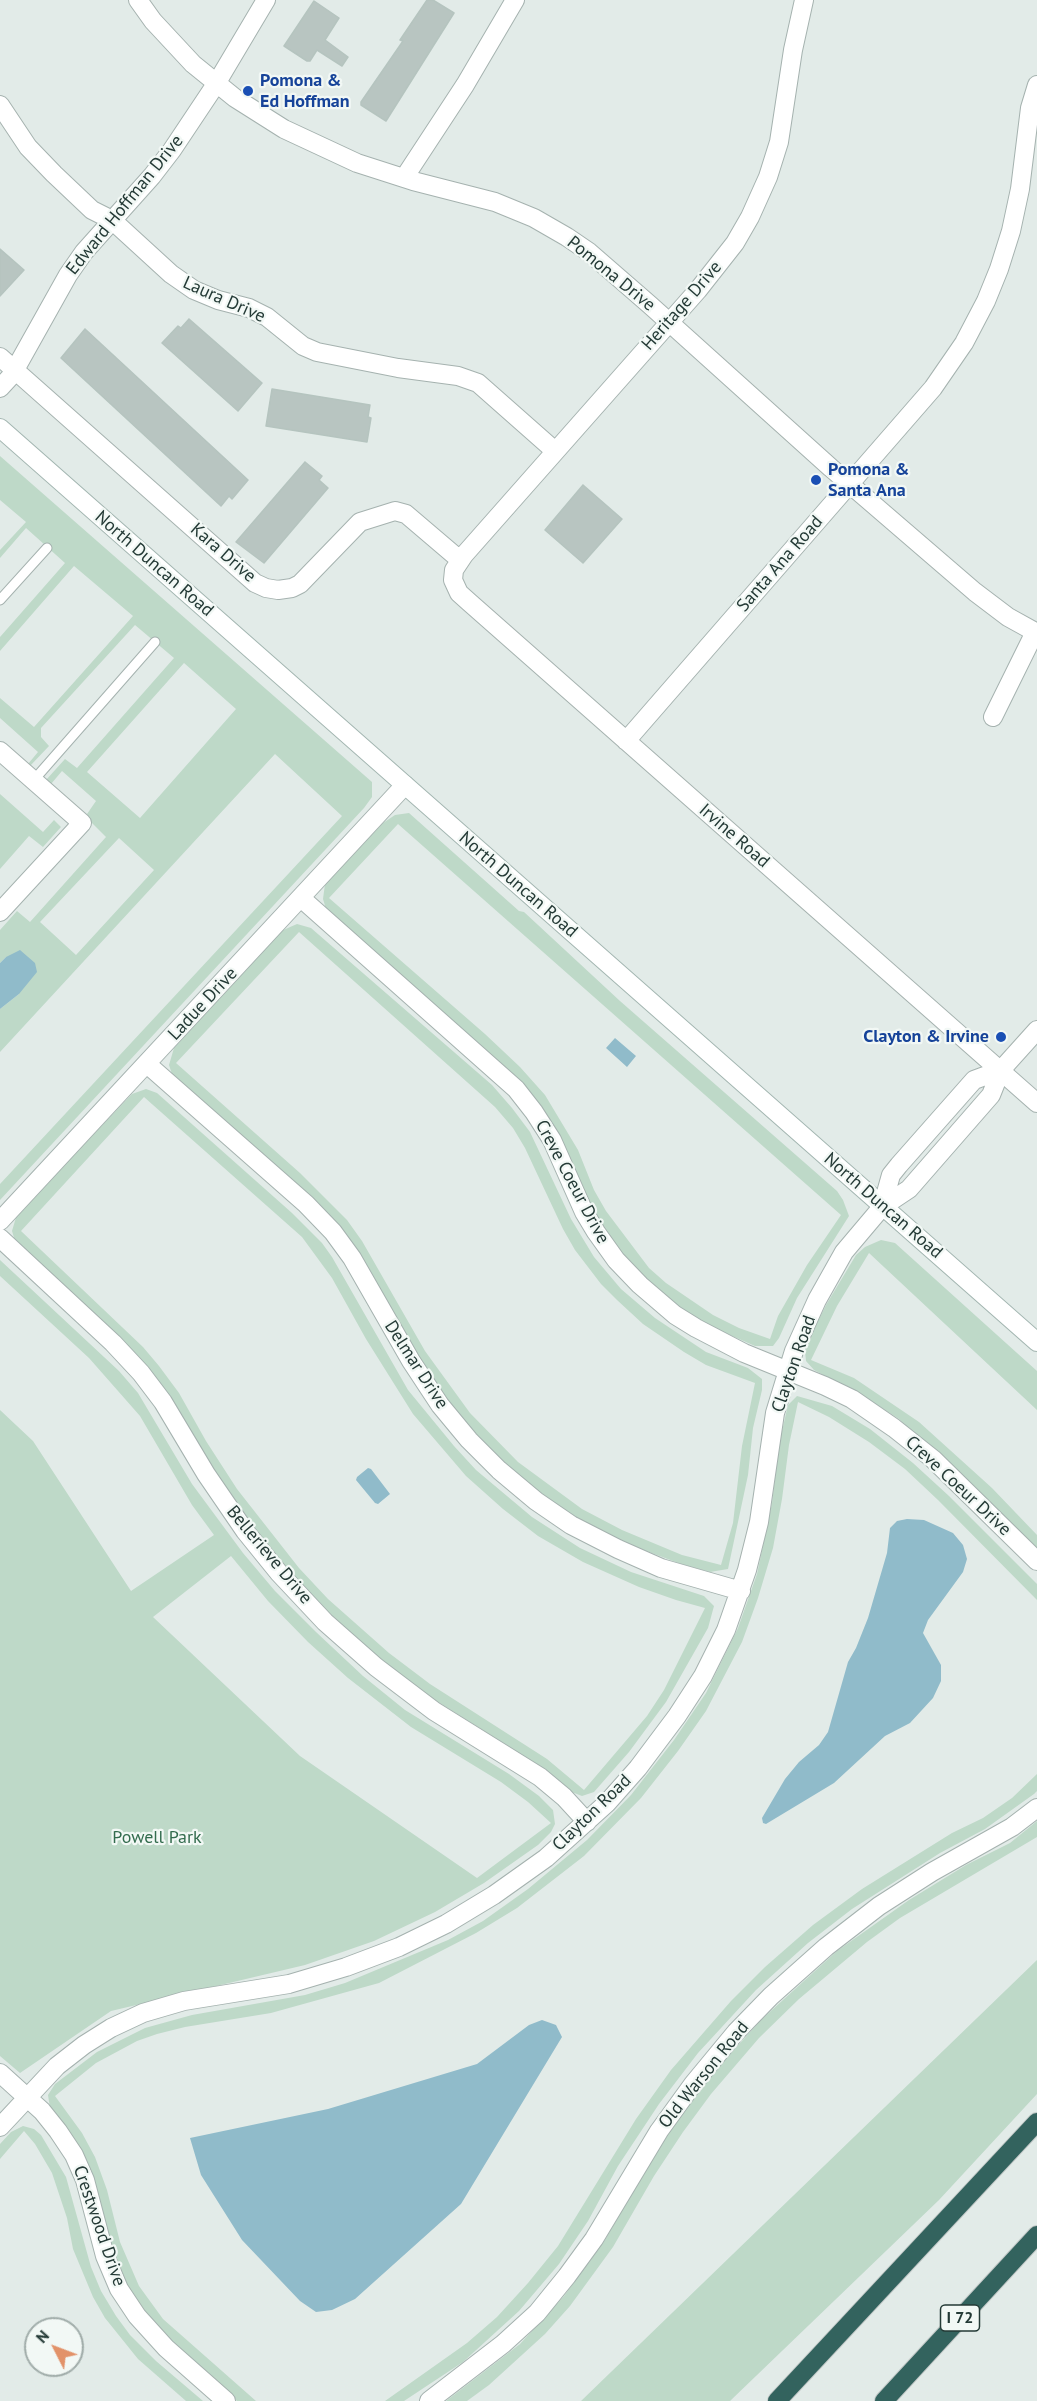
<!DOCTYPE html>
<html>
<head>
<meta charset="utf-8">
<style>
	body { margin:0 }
	#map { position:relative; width:1037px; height:2401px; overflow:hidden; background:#e2ebe8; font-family:"PT Sans",sans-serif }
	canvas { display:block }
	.north { position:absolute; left:24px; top:2317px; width:60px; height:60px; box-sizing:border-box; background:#f2f8f5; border:2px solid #a0aca9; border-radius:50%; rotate:312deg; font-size:16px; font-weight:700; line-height:24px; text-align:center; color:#243a36 }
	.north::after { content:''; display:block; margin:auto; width:21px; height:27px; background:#e29269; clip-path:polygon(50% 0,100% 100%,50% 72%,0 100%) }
</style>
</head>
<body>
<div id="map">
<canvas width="1037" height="2401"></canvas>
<div class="north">N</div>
</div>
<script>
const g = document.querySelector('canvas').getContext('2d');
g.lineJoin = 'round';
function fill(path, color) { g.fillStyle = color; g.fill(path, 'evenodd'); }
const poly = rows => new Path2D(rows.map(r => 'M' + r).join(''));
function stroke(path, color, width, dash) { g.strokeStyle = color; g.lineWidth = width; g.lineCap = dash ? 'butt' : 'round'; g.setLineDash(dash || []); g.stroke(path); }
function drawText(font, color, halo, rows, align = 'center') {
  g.font = font + ' "PT Sans",sans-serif'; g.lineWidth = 4.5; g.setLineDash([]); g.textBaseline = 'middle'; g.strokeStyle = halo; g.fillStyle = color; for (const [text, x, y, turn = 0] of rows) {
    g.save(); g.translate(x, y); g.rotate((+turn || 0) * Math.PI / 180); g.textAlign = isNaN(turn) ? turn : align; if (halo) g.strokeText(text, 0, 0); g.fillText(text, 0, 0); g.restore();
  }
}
const green = poly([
	[0,456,372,782,372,797,364,808,0,1200,0,1184,342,816,275,754,0,1052,0,1009,19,994,6,957,0,963,0,930,17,911,30,922,106,837,89,820,87,814,96,801,62,771,51,784,46,780,65,759,77,768,174,658,135,625,41,728,41,737,49,746,30,766,28,764,38,752,0,718,0,698,34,727,133,616,74,566,0,651,0,637,65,563,26,528,0,558,0,550,26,522,0,500],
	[184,663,236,709,140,818,87,772],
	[119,838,154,870,76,955,40,922],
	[0,794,43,832,54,820,61,827,43,847,29,836,0,869],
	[409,813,519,911,524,912,620,1001,837,1191,843,1200,849,1216,797,1298,779,1338,773,1346,755,1346,696,1320,646,1283,604,1233,556,1132,326,909,323,899,325,884,383,823,395,815],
	[398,824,841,1215,807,1265,778,1316,770,1339,739,1328,713,1315,666,1283,649,1268,606,1211,594,1190,578,1150,545,1095,520,1067,485,1034,329,898],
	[297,924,311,928,492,1085,512,1108,530,1132,571,1219,594,1257,621,1289,655,1318,706,1352,748,1368,762,1379,762,1390,753,1428,748,1475,728,1569,710,1572,681,1564,617,1540,578,1520,547,1500,514,1472,467,1427,423,1368,352,1245,172,1074,169,1065,174,1048,281,931],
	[299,932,495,1107,513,1128,525,1148,563,1229,575,1250,601,1284,617,1300,643,1324,684,1352,706,1365,755,1383,742,1446,733,1523,721,1565,682,1555,622,1530,582,1509,518,1462,470,1413,425,1351,362,1241,347,1220,300,1173,176,1063],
	[146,1089,157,1093,292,1213,322,1243,332,1257,408,1390,454,1446,476,1470,532,1517,580,1548,631,1572,704,1596,714,1606,708,1628,666,1702,629,1752,594,1792,582,1796,569,1791,516,1751,427,1695,361,1644,285,1569,244,1517,185,1426,16,1244,12,1231,17,1214,132,1094],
	[144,1097,302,1237,332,1278,366,1339,413,1414,466,1476,503,1509,538,1536,583,1562,639,1587,676,1600,705,1608,664,1690,647,1716,584,1790,547,1759,430,1684,389,1653,328,1599,299,1568,237,1489,206,1441,179,1393,159,1366,143,1347,21,1231],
	[881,1240,895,1243,1037,1371,1037,1410,869,1253,837,1306,811,1360,854,1378,919,1422,992,1488,1037,1535,1037,1551,899,1419,865,1397,814,1370,806,1361,805,1351,811,1335,826,1305,856,1255,865,1247],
	[0,1260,119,1371,138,1393,192,1484,243,1553,275,1591,316,1632,363,1676,405,1710,509,1774,539,1796,553,1810,555,1824,551,1832,538,1845,484,1883,435,1912,374,1941,305,1965,111,2011,20,2073,0,2056,0,1410,33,1441,131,1591,214,1535,192,1505,140,1416,89,1358,0,1276],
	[231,1556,268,1601,308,1642,348,1678,411,1727,501,1782,528,1802,551,1823,477,1878,300,1756,153,1617],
	[797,1396,832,1406,870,1429,913,1463,949,1496,1037,1584,1037,1600,938,1500,905,1469,869,1442,829,1417,798,1402,789,1445,782,1499,773,1548,758,1598,742,1642,706,1711,678,1751,641,1798,584,1856,517,1908,476,1933,379,1983,271,2013,185,2027,157,2034,137,2041,96,2063,55,2096,82,2133,95,2157,107,2190,120,2242,139,2286,163,2319,256,2401,237,2401,157,2329,126,2288,109,2246,80,2152,60,2119,50,2108,48,2095,55,2084,97,2052,145,2028,192,2015,305,1995,345,1983,448,1940,483,1921,528,1889,587,1840,631,1795,674,1740,706,1693,738,1628,757,1574,772,1503,779,1444,788,1405],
	[1037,1774,1037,1791,1034,1794,985,1829,940,1853,852,1909,808,1943,756,1990,698,2053,659,2104,618,2166,588,2221,559,2264,519,2311,463,2362,404,2401,385,2401,467,2343,497,2317,528,2283,558,2246,636,2119,671,2070,731,2001,765,1967,813,1925,862,1889,952,1833,983,1818,1012,1798],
	[1037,1821,1037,1837,900,1918,867,1942,799,1999,759,2038,711,2094,683,2132,654,2176,613,2247,570,2306,545,2334,489,2385,467,2401,446,2401,520,2344,564,2296,605,2240,653,2156,670,2131,711,2075,762,2019,837,1951,909,1900,966,1865,1010,1843],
	[1037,1960,1037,2094,939,2200,730,2401,581,2401],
	[23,2126,34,2129,41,2135,66,2177,91,2267,101,2291,116,2316,130,2335,156,2361,203,2401,186,2401,138,2359,105,2318,93,2297,73,2249,67,2218,52,2173,35,2144,24,2131,0,2159,0,2144,11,2132]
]);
const water = poly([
	[20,950,35,963,37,972,19,994,0,1009,0,963,6,957],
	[615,1038,636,1056,627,1067,606,1048],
	[368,1468,371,1469,390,1494,378,1504,375,1503,356,1480,357,1477],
	[907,1519,924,1520,953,1533,963,1545,967,1559,963,1572,928,1620,923,1633,941,1665,941,1681,933,1698,910,1723,885,1736,834,1783,766,1824,763,1823,762,1818,785,1779,799,1762,819,1745,828,1732,848,1662,856,1648,868,1618,887,1553,890,1528,897,1521],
	[542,2020,556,2025,562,2037,461,2204,355,2299,332,2310,316,2312,300,2301,242,2240,201,2175,190,2138,328,2109,477,2064,529,2025]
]);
const building = poly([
	[427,0,433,0,454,13,386,121,361,105,361,102,403,41,400,40,427,0],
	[314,1,339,18,325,40,348,57,342,66,317,50,310,61,307,61,284,46,314,1],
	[0,249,24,270,0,296,0,249],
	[189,319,262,383,238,411,162,343,178,326,181,328,189,319],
	[85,329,248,480,232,499,229,496,221,506,61,358,85,329],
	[272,389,370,405,368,417,371,418,367,442,266,426,272,389],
	[305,462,322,476,319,480,328,488,264,563,236,542,305,462],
	[583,485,622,519,583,563,545,530,583,485]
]);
const service = poly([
	[0,600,47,548],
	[33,781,155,642]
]);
const minor = poly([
	[138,0,153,21,193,64,235,98,284,129,357,163,413,181,495,202,534,218,567,237,589,252,650,305,831,468,975,592,1008,617,1037,633],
	[804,0,793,50,779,142,768,177,750,217,735,243,698,290,464,555,454,570,453,580,459,593,469,602,1037,1103],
	[0,105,28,147,54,174,92,210,112,220,171,274,194,290,218,300,249,308,267,317,303,346,317,352,398,368,458,376,478,383,555,451],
	[404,178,465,85,515,0],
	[0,357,255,583,266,588,278,590,292,588,300,584,360,522,395,511,406,514,460,560],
	[0,388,12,375,68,275,84,252,152,176,172,150,216,84,266,0],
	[993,717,1035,632],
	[626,741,933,388,964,343,986,301,999,269,1011,231,1020,189,1030,108,1037,85],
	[0,751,82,823,0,912],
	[301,898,516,1089,534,1112,552,1140,584,1212,596,1232,616,1260,640,1285,675,1315,696,1328,744,1353,825,1386,852,1399,894,1428,933,1459,1037,1561],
	[147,1064,306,1204,333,1232,352,1258,411,1361,440,1405,469,1440,499,1470,536,1501,571,1525,618,1549,661,1568,741,1591],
	[0,1221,405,785],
	[0,1238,113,1343,141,1373,163,1402,206,1474,245,1531,279,1573,325,1622,376,1667,434,1711,540,1777,564,1797,587,1822],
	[0,2073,42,2111,58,2131,74,2155,85,2180,105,2256,119,2289,137,2316,166,2348,226,2401],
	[0,2127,57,2066,84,2045,111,2028,143,2013,184,2001,289,1984,346,1967,399,1947,446,1924,494,1895,546,1858,607,1803,638,1768,677,1716,703,1676,726,1630,747,1570,759,1522,775,1413,794,1351,817,1300,844,1252,882,1207],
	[429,2401,503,2344,537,2313,567,2276,594,2239,659,2131,693,2084,736,2032,771,1996,826,1947,879,1906,932,1872,1012,1827,1037,1808]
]);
const tertiary = poly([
	[882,1207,909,1189,991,1095,1001,1070,1037,1030],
	[882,1207,891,1175,899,1165,974,1080,1001,1070]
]);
const secondary = poly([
	[0,428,1037,1342]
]);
const motorway = poly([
	[777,2401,1037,2122],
	[884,2401,1037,2235]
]);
const markers = [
	[248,91,6,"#1a4fb4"],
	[816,480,6,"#1a4fb4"],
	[1001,1037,6,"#1a4fb4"]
];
const shields = [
	[960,2318,39]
];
const shieldNames = [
	["I 72",960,2318]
];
const transitNames = [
	["Pomona &",260,81],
	["Ed Hoffman",260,102],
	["Pomona &",828,470],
	["Santa Ana",828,491],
	["Clayton & Irvine",989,1037,"right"]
];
const streetNames = [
	["Edward Hoffman Drive",125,205,-51],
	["Pomona Drive",611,274,39],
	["Laura Drive",224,300,24],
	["Heritage Drive",682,306,-49],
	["Kara Drive",223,553,41],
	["North Duncan Road",154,564,41],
	["Santa Ana Road",780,564,-49],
	["Irvine Road",734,836,41],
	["North Duncan Road",518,885,41],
	["Ladue Drive",203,1004,-47],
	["Creve Coeur Drive",572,1182,62],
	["North Duncan Road",883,1206,41],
	["Clayton Road",794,1364,-71],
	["Delmar Drive",416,1365,57],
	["Creve Coeur Drive",958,1486,43],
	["Bellerieve Drive",269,1555,50],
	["Clayton Road",592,1813,-44],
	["Old Warson Road",704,2075,-51],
	["Crestwood Drive",99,2226,71]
];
const parkNames = [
	["Powell Park",157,1838]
];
fill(green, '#bed9c8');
fill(water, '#90bbca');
fill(building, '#b8c5c1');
stroke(building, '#b5c4bf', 1.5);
stroke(service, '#a5b2af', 11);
stroke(minor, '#a5b2af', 20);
stroke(tertiary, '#a5b2af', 20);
stroke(secondary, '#a2b5b0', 20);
stroke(motorway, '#c2c8c7', 20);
stroke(service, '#fff', 9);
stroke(minor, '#fff', 18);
stroke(tertiary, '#fff', 18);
stroke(secondary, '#fff', 18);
stroke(motorway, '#33635e', 18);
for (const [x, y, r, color] of markers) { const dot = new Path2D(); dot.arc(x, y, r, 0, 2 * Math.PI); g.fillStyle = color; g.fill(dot); stroke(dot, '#f2f8f5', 2); }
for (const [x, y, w] of shields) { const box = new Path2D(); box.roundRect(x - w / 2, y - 13, w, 26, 4.5); g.fillStyle = '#f2f8f5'; g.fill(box); stroke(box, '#243a36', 1.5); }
drawText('bold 16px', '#243a36', null, shieldNames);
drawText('bold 18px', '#164399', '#f2f8f5', transitNames, 'left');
drawText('18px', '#243a36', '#f2f8f5', streetNames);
drawText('18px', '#336c4e', '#f2f8f5', parkNames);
</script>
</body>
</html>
